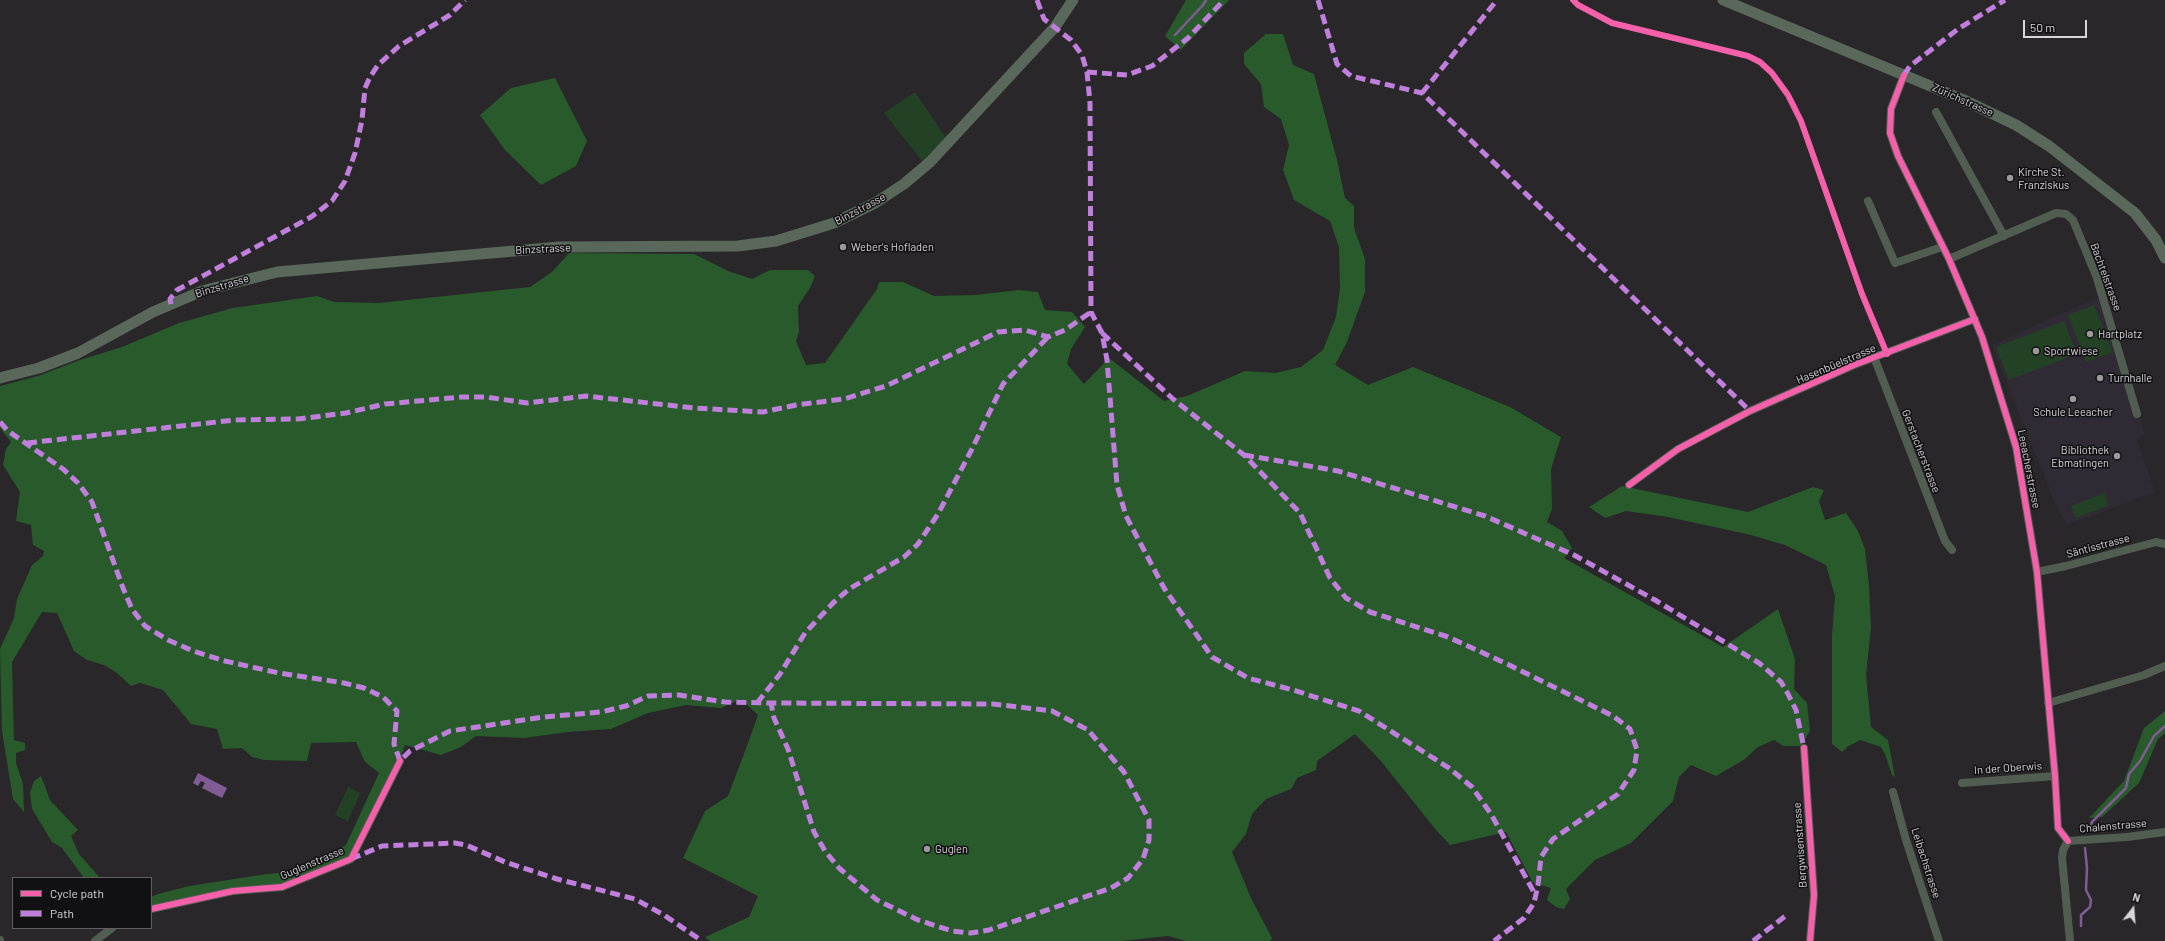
<!DOCTYPE html>
<html>
<head>
<meta charset="utf-8">
<style>
	body { margin:0 }
	#map { position:relative; width:2165px; height:941px; overflow:hidden; background:#29272a; font-family:Barlow,sans-serif }
	canvas { display:block }
	.legend { position:absolute; left:12px; top:877px; width:140px; height:52px; box-sizing:border-box; background:#111012; border:1px solid #615f62; margin:0; padding:5px 7px; list-style:none; font-size:12px; color:#d9d6da }
	.legend li { display:flex; align-items:center; gap:8px; height:20px }
	.legend b { width:20px; border:1px solid #615f62 }
	.north { position:absolute; left:2113px; top:889px; width:40px; height:40px; -webkit-text-stroke:3px #111012; paint-order:stroke; rotate:17deg; font-size:11px; font-weight:700; line-height:16px; text-align:center; color:#d9d6da }
	.north::after { content:''; display:block; margin:auto; width:14px; height:18px; background:#d9d6da; clip-path:polygon(50% 0,100% 100%,50% 72%,0 100%) }
	.scale { position:absolute; left:2023px; top:20px; width:64px; height:18px; box-sizing:border-box; border:2px solid #d9d6da; border-top:0; padding-left:5px; font-size:12px; line-height:14px; white-space:nowrap; color:#d9d6da; -webkit-text-stroke:3px #111012; paint-order:stroke }
</style>
</head>
<body>
<div id="map">
<canvas width="2165" height="941"></canvas>
<ul class="legend">
<li><b style="height:5px;background:#f560ab"></b>Cycle path</li>
<li><b style="height:5px;background:#c07fdc"></b>Path</li>
</ul>
<div class="north">N</div>
<div class="scale">50 m</div>
</div>
<script>
const g = document.querySelector('canvas').getContext('2d');
g.lineJoin = 'round';
function fill(path, color) { g.fillStyle = color; g.fill(path, 'evenodd'); }
const poly = rows => new Path2D(rows.map(r => 'M' + r).join(''));
function stroke(path, color, width, dash) { g.strokeStyle = color; g.lineWidth = width; g.lineCap = dash ? 'butt' : 'round'; g.setLineDash(dash || []); g.stroke(path); }
function drawText(font, color, halo, rows, align = 'center') {
  g.font = font + ' Barlow,sans-serif'; g.lineWidth = 3; g.setLineDash([]); g.textBaseline = 'middle'; g.strokeStyle = halo; g.fillStyle = color; for (const [text, x, y, turn = 0] of rows) {
    g.save(); g.translate(x, y); g.rotate((+turn || 0) * Math.PI / 180); g.textAlign = isNaN(turn) ? turn : align; if (halo) g.strokeText(text, 0, 0); g.fillText(text, 0, 0); g.restore();
  }
}
const built = poly([
	[2102,295,2145,434,2137,440,2155,492,2067,525,2055,503,1992,345]
]);
const green = poly([
	[915,92,946,138,923,162,884,113],
	[2094,305,2113,352,2086,362,2068,315],
	[2064,321,2077,354,2009,380,1996,347],
	[2104,493,2109,505,2076,518,2071,506],
	[348,787,360,793,348,821,335,815]
]);
const forest = poly([
	[1186,0,1229,0,1181,50,1165,36],
	[1266,34,1283,34,1293,65,1314,74,1337,160,1345,198,1354,206,1354,228,1365,259,1365,292,1347,342,1335,365,1368,385,1413,367,1510,407,1561,437,1551,469,1552,509,1547,522,1562,531,1572,548,1564,558,1723,647,1778,609,1795,659,1794,689,1807,703,1810,731,1801,746,1783,746,1774,740,1758,747,1745,759,1716,776,1691,765,1679,777,1673,801,1631,843,1595,860,1566,889,1570,899,1564,909,1556,907,1547,900,1551,888,1533,883,1506,832,1450,845,1436,830,1380,760,1355,734,1317,761,1316,770,1297,778,1291,789,1266,799,1252,814,1246,834,1232,852,1251,898,1272,938,1270,941,1186,941,1168,936,1121,941,710,941,705,937,749,917,758,896,683,858,705,811,728,796,744,754,758,715,741,699,721,708,686,705,648,713,611,729,568,732,524,738,476,736,461,747,441,755,405,745,400,761,351,859,302,880,151,909,151,897,158,894,189,886,267,874,300,871,346,845,379,773,365,762,356,742,311,743,307,761,264,760,252,757,242,748,223,749,217,729,191,724,163,690,140,683,131,686,117,673,104,665,87,660,74,651,57,613,42,612,12,662,14,740,25,743,25,750,16,753,16,763,23,784,24,812,13,799,2,731,0,649,14,618,17,599,32,565,43,556,44,551,33,545,31,525,16,521,20,492,3,465,6,449,11,442,0,428,0,386,38,376,80,360,122,347,179,323,233,308,317,296,334,302,379,303,530,287,552,272,569,253,694,254,728,271,752,279,770,270,808,270,815,276,810,288,798,306,799,332,796,341,806,365,825,363,877,289,879,282,903,282,934,296,975,295,1019,290,1038,292,1045,310,1072,312,1085,327,1071,349,1067,364,1084,384,1109,358,1164,401,1187,396,1245,371,1275,373,1301,367,1323,350,1336,317,1340,289,1339,247,1330,221,1294,200,1283,170,1289,145,1281,119,1264,107,1261,84,1244,64,1244,53],
	[555,78,587,141,576,166,541,185,505,150,480,115,511,88],
	[1622,486,1748,512,1813,487,1824,490,1819,501,1825,520,1846,513,1858,531,1865,549,1869,586,1871,628,1866,675,1871,727,1888,740,1895,777,1892,775,1885,754,1881,747,1860,740,1847,747,1842,752,1832,744,1832,636,1835,596,1826,565,1785,545,1751,535,1668,517,1626,511,1605,518,1589,507],
	[2165,711,2165,733,2158,739,2139,783,2102,817,2089,818,2124,781,2144,728],
	[41,776,50,800,78,830,71,836,79,854,100,878,84,878,62,848,52,842,32,809,30,792,34,781]
]);
const water = poly([
	[198,773,227,788,222,798,202,788,205,783,201,781,198,786,193,783]
]);
const stream = poly([
	[1175,35,1203,5,1206,0],
	[2091,825,2092,822,2126,788,2129,774,2140,761,2154,736,2165,726],
	[2081,926,2081,915,2090,907,2091,900,2086,890,2087,868,2085,848]
]);
const minor = poly([
	[1904,75,1891,109,1890,133,1898,156,1949,259,1982,337,2016,447,2037,572,2055,776,2058,828,2068,841],
	[1936,112,2004,236],
	[1868,201,1895,263,1942,247],
	[1949,259,2056,213,2066,214,2073,220,2097,278,2137,414],
	[1874,357,1945,541,1952,550],
	[1629,485,1678,449,1750,411,1854,365,1975,319],
	[2037,572,2066,566,2156,542,2165,544],
	[2048,703,2144,675,2165,666],
	[1804,748,1814,895,1810,941],
	[1962,783,2055,776],
	[1893,792,1906,840,1939,941],
	[2068,841,2063,850,2062,858,2070,941],
	[2068,841,2127,837,2165,832],
	[151,909,233,891,282,887,351,859,400,761],
	[0,940,0,941],
	[95,941,112,928]
]);
const secondary = poly([
	[1723,0,1964,100,2016,125,2049,146,2135,213,2156,240,2165,258],
	[0,378,39,368,78,353,153,312,202,291,277,272,559,247,738,246,776,241,834,223,875,203,904,184,930,162,1055,27,1073,0]
]);
const quiet = poly([
	[1037,0,1044,19,1071,40,1082,55,1087,72,1090,103,1091,312,1102,333,1107,360,1117,485,1126,516,1164,588,1212,657,1248,678,1293,690,1359,711,1449,768,1472,787,1491,814,1536,896],
	[1318,0,1337,64,1351,76,1422,93,1750,411],
	[1087,72,1127,75,1152,66,1188,38,1224,0],
	[1904,75,1910,66,1958,29,2005,0],
	[1422,93,1497,0],
	[171,304,170,299,177,290,311,217,332,201,345,181,355,153,362,120,365,88,370,77,378,65,399,46,450,15,465,0],
	[1102,333,1173,399,1244,455,1300,513,1330,578,1346,598,1370,612,1448,637,1505,663,1613,716,1630,729,1637,750,1634,770,1618,794,1553,839,1541,857,1538,885,1534,903,1524,918,1494,941],
	[0,422,8,431,63,469,78,483,92,502,123,588,132,609,145,626,168,640,193,651,225,661,279,673,344,683,364,688,383,697,397,711,394,744,400,761,410,751,450,731,544,717,601,712,626,706,648,696,679,695,725,702,771,703,993,704,1052,711,1088,730,1124,772,1149,820,1149,840,1143,859,1128,878,1111,888,989,930,971,933,952,931,918,920,877,900,839,868,825,851,814,832,788,749,774,718,771,703],
	[27,443,235,420,298,419,346,413,385,404,461,397,486,397,527,403,586,396,694,408,763,412,796,405,844,399,886,386,998,332,1025,330,1048,337,1065,330,1091,312],
	[1244,455,1338,471,1485,516,1574,555,1655,600,1759,663,1781,682,1788,694,1796,710,1804,748],
	[757,703,780,674,805,633,833,603,849,589,904,557,918,544,938,514,973,447,1003,384,1048,337],
	[351,859,382,846,455,843,466,845,505,862,557,879,635,899,664,915,702,941],
	[1753,941,1788,914]
]);
const cycleway = poly([
	[1573,0,1578,5,1612,23,1748,56,1760,62,1772,73,1788,95,1801,121,1862,294,1887,354],
	[1904,75,1891,109,1890,133,1898,156,1949,259,1982,337,2016,447,2037,572,2055,776,2058,828,2068,841],
	[1629,485,1678,449,1750,411,1854,365,1975,319],
	[1804,748,1814,895,1810,941],
	[151,909,233,891,282,887,351,859,400,761]
]);
const markers = [
	[2010,178,4,"#9b999c"],
	[843,247,4,"#9b999c"],
	[2090,334,4,"#9b999c"],
	[2036,351,4,"#9b999c"],
	[2100,378,4,"#9b999c"],
	[2073,399,4,"#9b999c"],
	[2117,456,4,"#9b999c"],
	[927,849,4,"#9b999c"]
];
const streetNames = [
	["Zürichstrasse",1963,100,24],
	["Binzstrasse",860,209,-28],
	["Binzstrasse",543,249,-3],
	["Bachtelstrasse",2106,277,70],
	["Binzstrasse",222,286,-17],
	["Hasenbüelstrasse",1836,364,-23],
	["Gerstacherstrasse",1921,451,69],
	["Leeacherstrasse",2029,469,79],
	["Säntisstrasse",2098,546,-15],
	["In der Oberwis",2008,768,-4],
	["Chalenstrasse",2113,826,-5],
	["Bergwisenstrasse",1800,845,-94],
	["Guglenstrasse",312,863,-23],
	["Leibachstrasse",1926,863,72]
];
const poiNames = [
	["Kirche St.",2018,172],
	["Franziskus",2018,185],
	["Weber's Hofladen",851,247],
	["Hartplatz",2098,334],
	["Sportwiese",2044,351],
	["Turnhalle",2108,378],
	["Schule Leeacher",2073,412,"center"],
	["Bibliothek",2109,450,"right"],
	["Ebmatingen",2109,463,"right"],
	["Guglen",935,849]
];
fill(built, '#302a34');
fill(green, '#234225');
fill(forest, '#285a2c');
fill(water, '#815b94');
stroke(stream, '#815b94', 2.5);
stroke(minor, '#525d52', 8);
stroke(secondary, '#5a685b', 11);
stroke(quiet, '#c07fdc', 5, [10, 5]);
stroke(cycleway, '#f560ab', 6);
for (const [x, y, r, color] of markers) { const dot = new Path2D(); dot.arc(x, y, r, 0, 2 * Math.PI); g.fillStyle = color; g.fill(dot); stroke(dot, '#111012', 1.5); }
drawText('11px', '#d9d6da', '#111012', streetNames);
drawText('11px', '#d9d6da', '#111012', poiNames, 'left');
</script>
</body>
</html>
